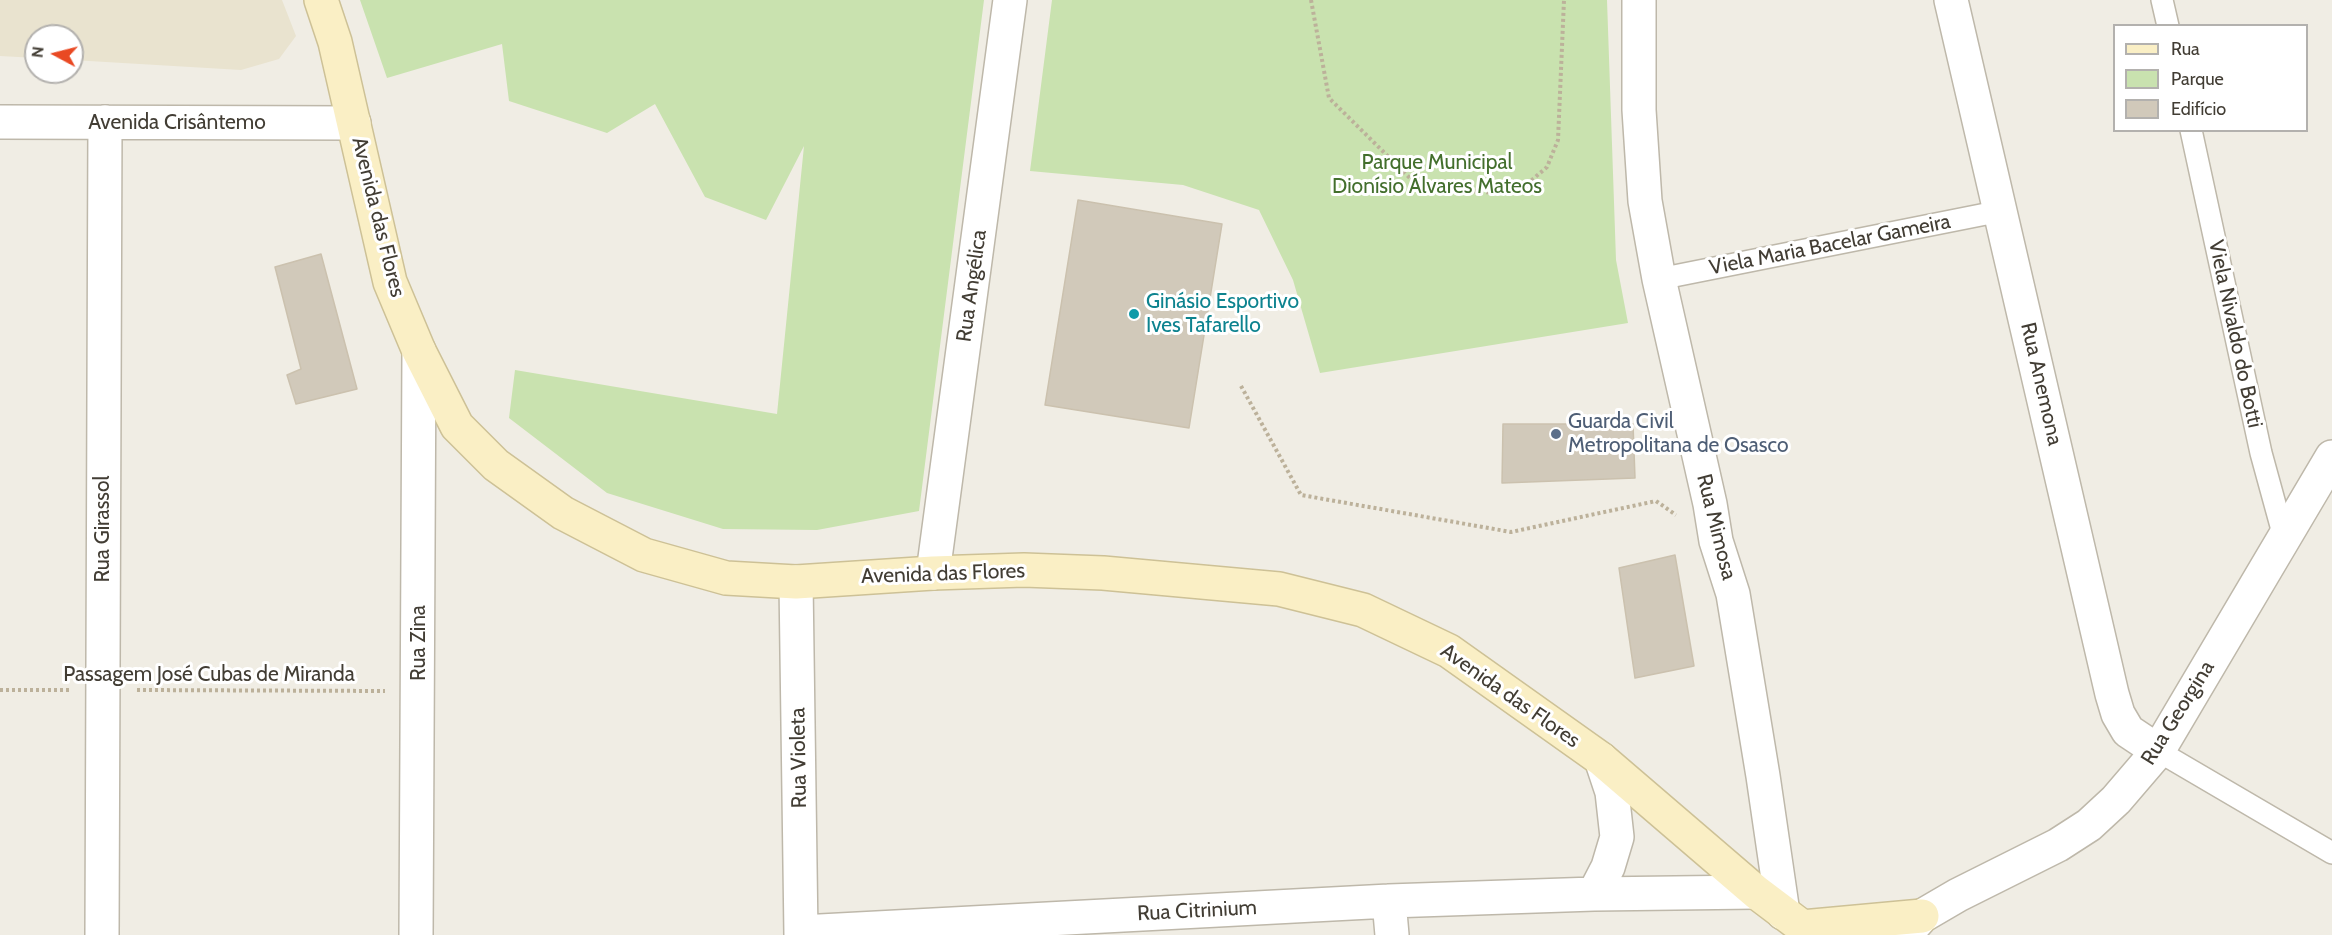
<!DOCTYPE html>
<html>
<head>
<meta charset="utf-8">
<style>
	body { margin:0 }
	#map { position:relative; width:2332px; height:935px; overflow:hidden; background:#f0ede4; font-family:Cabin,sans-serif }
	canvas { display:block }
	.legend { position:absolute; left:2113px; top:24px; width:195px; height:108px; box-sizing:border-box; background:#fff; border:2px solid #b3b1ae; margin:0; padding:8px 10px; list-style:none; font-size:18px; color:#423d34 }
	.legend li { display:flex; align-items:center; gap:12px; height:30px }
	.legend b { width:30px; border:2px solid #b3b1ae }
	.north { position:absolute; left:24px; top:24px; width:60px; height:60px; box-sizing:border-box; background:#fff; border:2px solid #b3b1ae; border-radius:50%; rotate:277deg; font-size:16px; font-weight:700; line-height:24px; text-align:center; color:#423d34 }
	.north::after { content:''; display:block; margin:auto; width:21px; height:27px; background:#e94923; clip-path:polygon(50% 0,100% 100%,50% 72%,0 100%) }
</style>
</head>
<body>
<div id="map">
<canvas width="2332" height="935"></canvas>
<ul class="legend">
<li><b style="height:8px;background:#faefc5"></b>Rua</li>
<li><b style="height:16px;background:#c9e2af"></b>Parque</li>
<li><b style="height:16px;background:#d1c9ba"></b>Edifício</li>
</ul>
<div class="north">N</div>
</div>
<script>
const g = document.querySelector('canvas').getContext('2d');
g.lineJoin = 'round';
function fill(path, color) { g.fillStyle = color; g.fill(path, 'evenodd'); }
const poly = rows => new Path2D(rows.map(r => 'M' + r).join(''));
function stroke(path, color, width, dash) { g.strokeStyle = color; g.lineWidth = width; g.lineCap = dash ? 'butt' : 'round'; g.setLineDash(dash || []); g.stroke(path); }
function drawText(font, color, halo, rows, align = 'center') {
  g.font = font + ' Cabin,sans-serif'; g.lineWidth = 6; g.setLineDash([]); g.textBaseline = 'middle'; g.strokeStyle = halo; g.fillStyle = color; for (const [text, x, y, turn = 0] of rows) {
    g.save(); g.translate(x, y); g.rotate((+turn || 0) * Math.PI / 180); g.textAlign = isNaN(turn) ? turn : align; if (halo) g.strokeText(text, 0, 0); g.fillText(text, 0, 0); g.restore();
  }
}
const education = poly([
	[0,0,282,0,296,36,279,59,241,70,72,60,72,36,36,36,36,58,0,56]
]);
const green = poly([
	[360,0,984,0,919,511,817,530,723,529,607,493,509,418,515,370,777,414,804,146,766,220,705,197,655,104,607,133,509,101,502,44,387,78],
	[1052,0,1607,0,1616,260,1628,323,1320,373,1293,280,1259,210,1183,185,1030,171]
]);
const building = poly([
	[1078,200,1222,224,1189,428,1045,405,1078,200],
	[321,254,357,389,296,404,287,375,301,369,275,267,321,254],
	[1503,424,1633,424,1635,478,1502,483,1503,424],
	[1675,555,1694,666,1635,678,1619,568,1675,555]
]);
const path = poly([
	[1311,0,1329,98,1420,188,1500,193,1526,185,1547,167,1558,140,1564,0],
	[1241,386,1301,495,1511,532,1656,501,1676,515],
	[0,690,70,690],
	[137,690,385,691]
]);
const service = poly([
	[2162,0,2168,26],
	[2191,130,2261,453,2284,537],
	[1659,279,2001,211],
	[2158,751,2332,853]
]);
const minor = poly([
	[1639,0,1639,110,1645,201,1659,279,1710,504,1716,541,1733,594,1763,776,1783,913],
	[1951,0,2112,694,2118,714,2128,731,2158,751],
	[0,122,354,123],
	[933,573,1010,0],
	[796,582,801,935],
	[1594,894,1608,867,1617,837,1612,792,1601,759],
	[1389,901,1392,935],
	[801,932,1389,901,1594,894,1756,892],
	[102,935,105,122],
	[416,935,419,351],
	[1905,935,1922,916,1958,895,2058,845,2089,825,2116,800,2158,751,2332,457]
]);
const secondary = poly([
	[321,0,335,42,390,282,419,351,457,426,496,465,563,513,644,555,726,578,796,582,933,573,1024,570,1103,573,1279,589,1363,610,1449,651,1601,759,1756,892,1813,935],
	[1802,927,1922,916]
]);
const markers = [
	[1134,314,6,"#0f9aa8"],
	[1556,434,6,"#5c6f8a"]
];
const streetNames = [
	["Avenida Crisântemo",177,123],
	["Avenida das Flores",378,217,76],
	["Viela Maria Bacelar Gameira",1830,245,-11],
	["Rua Angélica",972,286,-82],
	["Viela Nivaldo do Botti",2235,334,78],
	["Rua Anemona",2041,384,77],
	["Rua Mimosa",1716,527,76],
	["Rua Girassol",103,529,-90],
	["Avenida das Flores",943,574,-2],
	["Rua Zina",419,643,-90],
	["Passagem José Cubas de Miranda",209,675],
	["Avenida das Flores",1510,696,35],
	["Rua Georgina",2178,713,-58],
	["Rua Violeta",799,758,-91],
	["Rua Citrinium",1197,911,-3]
];
const parkNames = [
	["Parque Municipal",1437,163],
	["Dionísio Álvares Mateos",1437,187]
];
const cultureNames = [
	["Ginásio Esportivo",1146,302],
	["Ives Tafarello",1146,326]
];
const serviceNames = [
	["Guarda Civil",1568,422],
	["Metropolitana de Osasco",1568,446]
];
fill(education, '#e9e3cf');
fill(green, '#c9e2af');
fill(building, '#d1c9ba');
stroke(building, '#cbc1ae', 1.5);
stroke(service, '#beb8aa', 24);
stroke(minor, '#beb8aa', 36);
stroke(secondary, '#cdc196', 36);
stroke(path, '#bcb19a', 4, [3, 3]);
stroke(service, '#fff', 21);
stroke(minor, '#fff', 33);
stroke(secondary, '#faefc5', 33);
for (const [x, y, r, color] of markers) { const dot = new Path2D(); dot.arc(x, y, r, 0, 2 * Math.PI); g.fillStyle = color; g.fill(dot); stroke(dot, '#fff', 2); }
drawText('21px', '#423d34', '#fff', streetNames);
drawText('21px', '#436f2d', '#fff', parkNames);
drawText('21px', '#0d838f', '#fff', cultureNames, 'left');
drawText('21px', '#4e5e75', '#fff', serviceNames, 'left');
</script>
</body>
</html>
